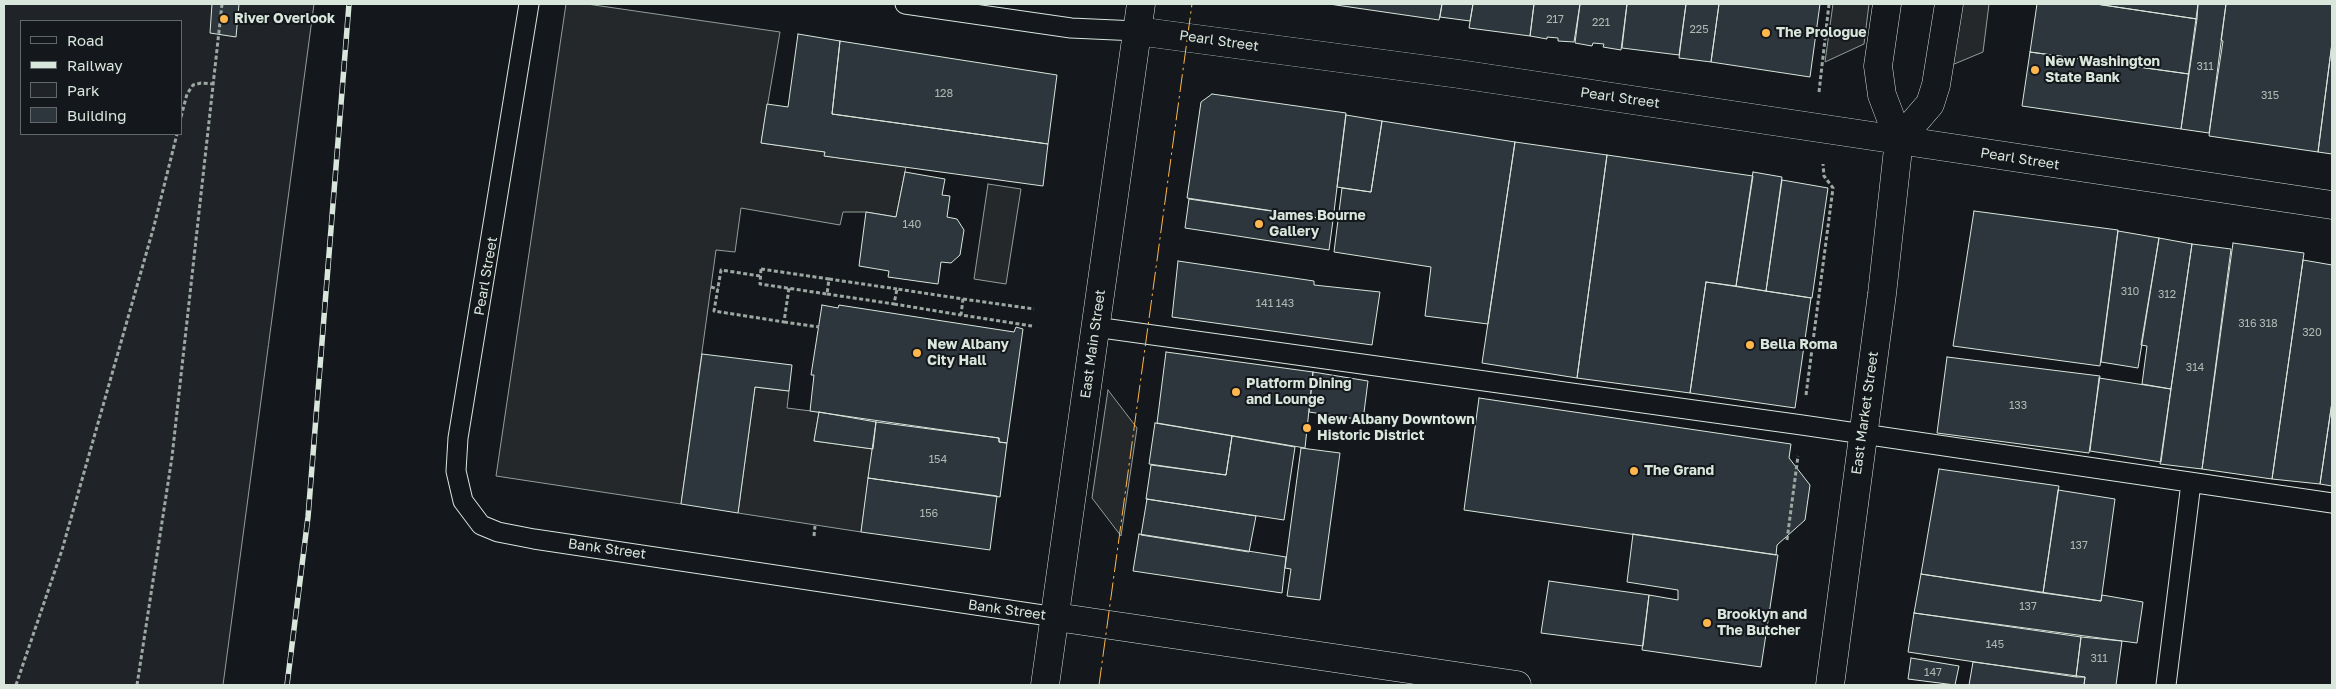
<!DOCTYPE html>
<html>
<head>
<meta charset="utf-8">
<style>
	body { margin:0 }
	#map { position:relative; width:2336px; height:689px; overflow:hidden; background:#14181c; font-family:"Golos Text",sans-serif }
	canvas { display:block }
	.frame { position:absolute; inset:0; border:5px solid #d8e6dc; pointer-events:none }
	.legend { position:absolute; left:20px; top:20px; width:162px; height:115px; box-sizing:border-box; background:#14181c; border:1px solid #626a69; margin:0; padding:6px 9px; list-style:none; font-size:15px; color:#d8e6dc }
	.legend li { display:flex; align-items:center; gap:10px; height:25px }
	.legend b { width:25px; border:1px solid #626a69 }
</style>
</head>
<body>
<div id="map">
<canvas width="2336" height="689"></canvas>
<div class="frame"></div>
<ul class="legend">
<li><b style="height:6px;background:#14181c"></b>Road</li>
<li><b style="height:6px;background:#d8e6dc"></b>Railway</li>
<li><b style="height:14px;background:#202428"></b>Park</li>
<li><b style="height:14px;background:#2c363c"></b>Building</li>
</ul>
</div>
<script>
const g = document.querySelector('canvas').getContext('2d');
g.lineJoin = 'round';
function fill(path, color) { g.fillStyle = color; g.fill(path, 'evenodd'); }
const poly = rows => new Path2D(rows.map(r => 'M' + r).join(''));
function stroke(path, color, width, dash) { g.strokeStyle = color; g.lineWidth = width; g.lineCap = dash ? 'butt' : 'round'; g.setLineDash(dash || []); g.stroke(path); }
function drawText(font, color, halo, rows, align = 'center') {
  g.font = font + ' "Golos Text",sans-serif'; g.lineWidth = 4; g.setLineDash([]); g.textBaseline = 'middle'; g.strokeStyle = halo; g.fillStyle = color; for (const [text, x, y, turn = 0] of rows) {
    g.save(); g.translate(x, y); g.rotate((+turn || 0) * Math.PI / 180); g.textAlign = isNaN(turn) ? turn : align; if (halo) g.strokeText(text, 0, 0); g.fillText(text, 0, 0); g.restore();
  }
}
const green = poly([
	[4,4,314,4,223,685,4,685,4,4],
	[21,21,181,21,181,134,21,134,21,21]
]);
const parking = poly([
	[566,4,587,4,780,32,761,143,825,152,825,156,906,167,896,217,866,212,843,212,840,225,741,208,735,252,716,250,681,504,496,476,566,4],
	[1833,4,1869,4,1864,44,1825,62,1833,4],
	[1956,4,1989,4,1983,52,1947,67,1956,4],
	[988,184,1021,189,1006,284,974,279,988,184],
	[755,387,789,391,787,408,819,412,814,441,873,449,861,532,738,513,755,387],
	[1108,390,1137,428,1121,536,1092,498,1108,390]
]);
const building = poly([
	[212,4,239,4,236,37,210,33,212,4],
	[1329,4,1442,4,1439,20,1329,4],
	[1442,4,1473,4,1470,21,1440,17,1442,4],
	[1473,4,1534,4,1530,36,1469,28,1473,4],
	[1534,4,1580,4,1574,42,1558,41,1558,38,1547,37,1547,39,1530,36,1534,4],
	[1580,4,1627,4,1621,50,1603,47,1604,44,1593,43,1592,46,1575,43,1580,4],
	[1627,4,1686,4,1679,55,1622,48,1627,4],
	[1686,4,1719,4,1711,62,1679,58,1686,4],
	[1719,4,1820,4,1810,77,1711,62,1719,4],
	[2037,4,2096,4,2197,19,2189,74,2030,52,2037,4],
	[2096,4,2198,4,2197,19,2096,4],
	[2198,4,2226,4,2221,40,2223,41,2209,133,2181,129,2198,4],
	[2226,4,2332,4,2332,43,2318,152,2209,136,2226,4],
	[798,34,840,41,832,114,1048,144,1043,186,824,156,825,152,761,143,767,104,788,107,798,34],
	[840,41,1057,75,1048,144,832,114,840,41],
	[2332,43,2332,154,2318,152,2332,43],
	[2030,52,2189,74,2181,129,2022,106,2030,52],
	[1212,94,1346,113,1333,220,1187,198,1201,102,1212,94],
	[1346,115,1382,121,1371,192,1337,187,1346,115],
	[1382,121,1515,142,1488,324,1425,316,1431,267,1334,252,1342,188,1371,192,1382,121],
	[1515,142,1607,155,1577,378,1482,363,1515,142],
	[1607,155,1753,176,1736,286,1706,282,1690,393,1577,378,1607,155],
	[905,172,945,179,942,195,950,196,947,217,957,219,964,230,960,255,951,263,941,262,938,284,888,277,889,271,859,266,866,212,896,217,905,172],
	[1753,172,1782,177,1766,291,1736,286,1753,172],
	[1782,180,1828,188,1812,298,1766,291,1782,180],
	[1189,199,1333,220,1329,250,1185,228,1189,199],
	[1974,211,2118,230,2100,366,1953,346,1974,211],
	[2118,231,2159,238,2138,368,2101,362,2118,231],
	[2159,238,2192,244,2171,389,2142,384,2147,346,2141,345,2159,238],
	[2233,243,2304,253,2272,479,2202,469,2233,243],
	[2192,244,2231,249,2202,469,2160,464,2192,244],
	[2303,260,2332,265,2332,402,2320,484,2272,479,2303,260],
	[1178,261,1314,281,1314,285,1380,292,1372,345,1172,317,1178,261],
	[1706,282,1811,298,1795,408,1690,393,1706,282],
	[822,305,838,308,839,305,1014,332,1016,327,1023,329,1007,443,999,442,999,438,810,411,814,375,811,375,822,305],
	[1166,352,1313,372,1305,448,1157,423,1166,352],
	[702,354,792,365,789,391,755,387,738,513,681,504,702,354],
	[1947,357,2100,376,2089,453,1937,433,1947,357],
	[1313,372,1368,381,1363,420,1309,412,1313,372],
	[2099,378,2171,389,2161,462,2090,451,2099,378],
	[1479,398,1791,444,1789,458,1810,485,1805,520,1777,545,1776,555,1464,510,1479,398],
	[2332,402,2332,486,2320,484,2332,402],
	[819,412,876,422,873,449,814,441,819,412],
	[876,422,999,438,999,442,1007,443,1000,497,868,478,876,422],
	[1155,423,1232,436,1226,475,1149,464,1155,423],
	[1232,436,1295,447,1284,520,1146,499,1151,465,1226,475,1232,436],
	[1301,448,1340,453,1320,600,1287,596,1291,569,1285,568,1301,448],
	[1939,469,2059,486,2043,593,1921,574,1939,469],
	[868,478,997,496,990,550,861,532,868,478],
	[2058,490,2115,499,2101,601,2043,593,2058,490],
	[1147,499,1256,516,1249,552,1141,535,1147,499],
	[1139,534,1286,557,1282,593,1133,571,1139,534],
	[1633,534,1778,555,1761,667,1642,650,1649,595,1678,600,1678,590,1627,582,1633,534],
	[1921,574,2101,601,2102,595,2143,602,2137,643,1914,613,1921,574],
	[1549,581,1649,595,1643,646,1541,633,1549,581],
	[1914,613,2081,637,2076,677,1908,652,1914,613],
	[2081,637,2122,641,2116,685,2084,685,2085,677,2076,677,2081,637],
	[1911,658,1959,666,1955,685,1908,679,1911,658],
	[1973,662,2085,677,2084,685,1969,685,1973,662]
]);
const path = poly([
	[1819,92,1829,4],
	[181,117,187,94,193,85,201,83,214,84],
	[761,269,829,279,827,294,760,284,761,269],
	[760,276,721,270,714,311,784,322,789,288],
	[829,279,897,289],
	[711,287,718,289],
	[827,294,894,304,897,289,963,299,961,315,1032,326],
	[963,299,1034,309],
	[894,304,961,315],
	[784,322,819,327],
	[1806,395,1833,188,1824,176,1823,164],
	[814,536,815,526],
	[1787,540,1798,456],
	[16,685,62,550,154,226,177,134],
	[137,685,172,457,222,4]
]);
const service = poly([
	[529,4,458,438,456,471,463,501,481,525,498,532,534,539,1056,617],
	[905,4,1071,28,1137,31],
	[1095,327,1802,425,2332,503],
	[2166,685,2191,483]
]);
const minor = poly([
	[1137,31,1459,74,2332,205],
	[1056,617,1517,685]
]);
const tertiary = poly([
	[1899,140,1930,104,1936,85,1949,4],
	[1830,685,1882,294,1899,140,1882,95,1878,66,1887,4]
]);
const primary = poly([
	[1045,685,1141,4]
]);
const rail = poly([
	[287,685,308,517,349,4]
]);
const power = poly([
	[1099,685,1192,4]
]);
const markers = [
	[224,19,5,"#ffb74d"],
	[1766,33,5,"#ffb74d"],
	[2035,70,5,"#ffb74d"],
	[1259,224,5,"#ffb74d"],
	[1750,345,5,"#ffb74d"],
	[917,353,5,"#ffb74d"],
	[1236,392,5,"#ffb74d"],
	[1307,428,5,"#ffb74d"],
	[1634,471,5,"#ffb74d"],
	[1707,623,5,"#ffb74d"]
];
const numberNames = [
	["217",1555,20],
	["221",1601,23],
	["225",1699,30],
	["311",2205,67],
	["128",944,94],
	["315",2270,96],
	["140",912,225],
	["310",2130,292],
	["312",2167,295],
	["141 143",1275,304],
	["316 318",2258,324],
	["320",2312,333],
	["314",2195,368],
	["133",2018,406],
	["154",938,460],
	["156",929,514],
	["137",2079,546],
	["137",2028,607],
	["145",1995,645],
	["311",2099,659],
	["147",1933,673]
];
const poiNames = [
	["River Overlook",234,19],
	["The Prologue",1776,33],
	["New Washington",2045,62],
	["State Bank",2045,78],
	["James Bourne",1269,216],
	["Gallery",1269,232],
	["New Albany",927,345],
	["City Hall",927,361],
	["Bella Roma",1760,345],
	["Platform Dining",1246,384],
	["and Lounge",1246,400],
	["New Albany Downtown",1317,420],
	["Historic District",1317,436],
	["The Grand",1644,471],
	["Brooklyn and",1717,615],
	["The Butcher",1717,631]
];
const streetNames = [
	["Pearl Street",1219,41,8],
	["Pearl Street",1620,98,8],
	["Pearl Street",2020,159,9],
	["Pearl Street",486,276,-80],
	["East Main Street",1093,344,-82],
	["East Market Street",1865,413,-82],
	["Bank Street",607,549,8],
	["Bank Street",1007,610,8]
];
fill(green, '#202428');
stroke(green, '#939e99', 1);
fill(parking, '#24282b');
stroke(parking, '#939e99', 1);
fill(building, '#2c363c');
stroke(building, '#d8e6dc', 1);
stroke(service, '#d8e6dc', 21);
stroke(minor, '#d8e6dc', 29);
stroke(tertiary, '#d8e6dc', 29);
stroke(primary, '#d8e6dc', 29);
stroke(path, '#9da8a2', 3, [4, 2.5]);
stroke(service, '#14181c', 19);
stroke(minor, '#14181c', 28);
stroke(tertiary, '#14181c', 28);
stroke(primary, '#14181c', 28);
stroke(rail, '#d8e6dc', 5.5);
stroke(rail, '#14181c', 4, [11]);
stroke(power, '#ffb74d', 1, [18, 4, 2.5, 4]);
for (const [x, y, r, color] of markers) { const dot = new Path2D(); dot.arc(x, y, r, 0, 2 * Math.PI); g.fillStyle = color; g.fill(dot); stroke(dot, '#14181c', 2); }
drawText('11px', '#adbab4', null, numberNames);
drawText('bold 14px', '#d8e6dc', '#14181c', poiNames, 'left');
drawText('14px', '#d8e6dc', '#14181c', streetNames);
</script>
</body>
</html>
